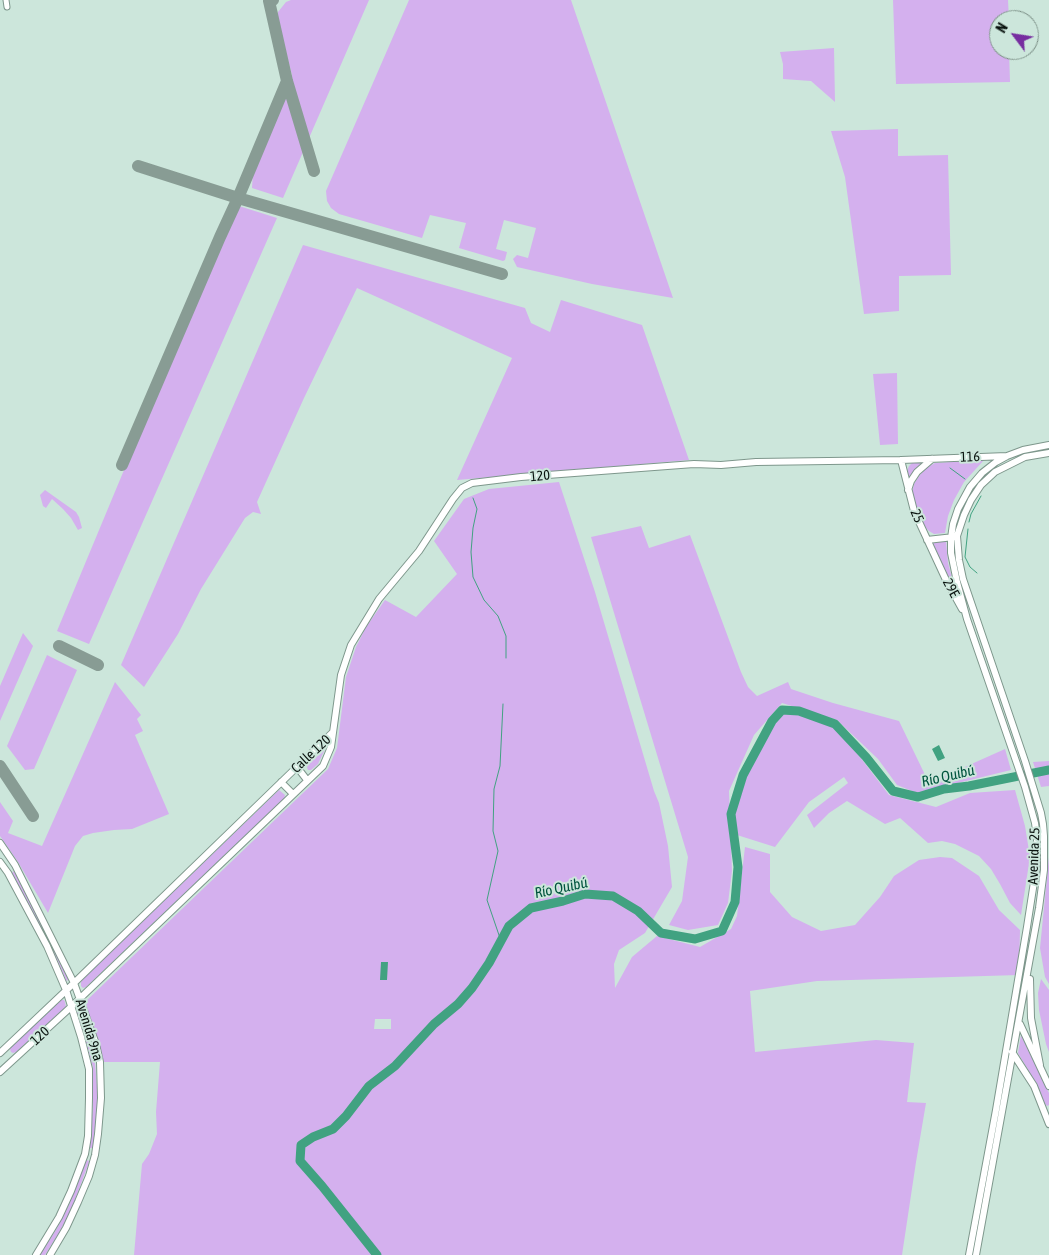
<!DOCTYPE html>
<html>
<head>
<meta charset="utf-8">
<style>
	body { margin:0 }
	#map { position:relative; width:1049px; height:1255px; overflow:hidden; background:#cce6db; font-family:"Asap Condensed",sans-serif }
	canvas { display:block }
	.north { position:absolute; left:989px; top:10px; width:50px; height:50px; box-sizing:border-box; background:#cce6db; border:1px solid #7e9289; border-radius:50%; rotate:301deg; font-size:14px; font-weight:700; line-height:20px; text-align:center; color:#0a130f }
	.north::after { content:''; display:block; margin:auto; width:18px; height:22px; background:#772da0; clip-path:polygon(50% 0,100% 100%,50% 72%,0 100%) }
</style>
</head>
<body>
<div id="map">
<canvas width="1049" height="1255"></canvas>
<div class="north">N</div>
</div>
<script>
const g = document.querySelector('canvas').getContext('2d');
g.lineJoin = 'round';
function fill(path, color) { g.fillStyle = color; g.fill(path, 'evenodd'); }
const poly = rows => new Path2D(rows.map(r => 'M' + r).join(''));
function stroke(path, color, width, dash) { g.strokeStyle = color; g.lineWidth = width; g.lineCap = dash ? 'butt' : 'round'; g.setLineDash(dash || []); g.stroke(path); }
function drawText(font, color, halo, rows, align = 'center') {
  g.font = font + ' "Asap Condensed",sans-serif'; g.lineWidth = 4; g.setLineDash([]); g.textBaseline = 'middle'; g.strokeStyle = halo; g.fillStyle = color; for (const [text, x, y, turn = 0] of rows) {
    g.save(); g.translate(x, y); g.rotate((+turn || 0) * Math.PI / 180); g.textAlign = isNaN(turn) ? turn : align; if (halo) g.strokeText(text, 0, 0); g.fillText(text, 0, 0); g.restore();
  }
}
const green = poly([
	[291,0,369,0,283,198,252,188,253,171,292,75,277,18,278,12,286,2],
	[409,0,571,0,673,298,592,284,517,267,513,259,517,255,528,258,536,228,504,220,496,249,507,252,505,260,503,261,459,248,466,223,430,215,422,238,339,214,331,208,327,201,326,191],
	[893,0,1008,0,1009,20,999,20,999,50,1009,50,1010,82,896,84],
	[834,48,835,102,811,81,783,79,783,64,780,52],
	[898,129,898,156,948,155,951,275,899,276,899,311,864,314,845,177,831,131],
	[239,206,277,218,89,644,57,631,159,386],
	[303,245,525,308,531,323,550,332,561,300,642,325,689,460,457,480,512,358,357,288,304,398,257,502,261,514,253,512,245,518,201,589,178,634,144,687,121,665],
	[897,373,898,444,880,445,873,374],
	[984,460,964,482,954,500,948,516,945,533,934,534,929,531,925,527,913,500,912,493,914,484,919,476,926,468,935,463],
	[913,462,924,462,916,468,909,481,907,471,909,466],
	[559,482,595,592,654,791,659,803,668,846,672,887,645,933,619,950,614,964,615,988,632,957,657,936,700,947,731,929,737,916,745,847,770,854,770,892,792,917,821,931,855,925,880,897,894,876,919,860,940,857,952,858,979,876,999,910,1020,930,1019,975,817,981,750,991,755,1052,876,1040,914,1043,907,1102,926,1103,916,1162,902,1255,134,1255,142,1164,149,1154,157,1134,156,1112,160,1062,104,1062,85,1002,328,769,337,748,346,677,356,647,366,627,385,600,416,617,457,574,434,541,464,499,489,489],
	[375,1019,391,1019,391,1029,374,1029],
	[45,490,76,512,79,517,82,528,78,530,71,518,63,509,52,499,46,508,43,506,40,495],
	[641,526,649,548,690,535,741,672,748,687,757,696,788,682,791,689,833,703,899,721,929,783,1005,749,1011,770,917,793,897,785,878,759,837,720,782,703,754,735,729,791,732,871,728,903,718,925,688,930,669,925,682,901,688,857,591,537],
	[946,541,948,563,955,589,936,552,933,542],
	[23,633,33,646,0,721,0,686],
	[47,655,77,670,34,769,25,770,7,746],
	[115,682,141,715,137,719,143,731,135,735,169,814,132,829,114,830,93,833,83,836,75,846,48,913,18,862,0,836,0,802,13,821,8,833,42,846],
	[782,710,799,711,835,724,889,795,936,807,970,793,1015,790,1025,826,1030,857,1021,915,1010,903,1000,884,991,869,979,856,955,844,942,841,928,843,900,818,885,824,847,801,829,813,814,828,807,815,848,783,844,777,809,802,775,847,737,835,731,814,743,775,772,721],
	[325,749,318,764,311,770,308,770,307,767,309,764],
	[1049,761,1049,786,1041,787,1033,762],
	[279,790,285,795,284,799,86,987,83,988,81,986,81,982,83,979],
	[1049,857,1049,984,1045,977,1040,948],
	[14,871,16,872,69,978,67,981,66,980,55,955,12,876,12,873],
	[1041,979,1049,990,1049,1052,1046,1044,1039,1010,1038,993],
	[61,1000,64,1000,65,1002,66,1007,16,1052,13,1053,11,1052,10,1049,12,1046],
	[76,1009,78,1009,81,1012,95,1063,97,1087,97,1110,93,1148,89,1148,89,1144,93,1109,93,1067],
	[1021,1035,1049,1093,1049,1105,1047,1106,1045,1104,1037,1085,1018,1053],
	[87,1160,89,1161,88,1165,72,1208,60,1231,45,1255,40,1255,56,1230,68,1207,86,1161]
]);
const water = poly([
	[939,745,945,758,938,761,932,749],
	[381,962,388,962,387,980,380,980]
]);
const stream = poly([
	[950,468,965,479],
	[473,498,477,509,473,528,471,552,473,577,484,600,498,616,506,636,506,658],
	[969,522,971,514,981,496],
	[968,529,965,557,970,567,977,573],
	[501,941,487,900,498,851,493,831,494,789,500,766,503,704]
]);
const river = poly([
	[377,1255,322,1186,300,1161,301,1145,313,1137,333,1129,346,1116,369,1086,395,1066,434,1024,458,1004,472,988,489,963,509,926,531,908,563,901,585,894,613,896,638,911,661,933,695,939,722,931,735,902,738,867,731,814,743,775,772,721,782,710,799,711,835,724,866,757,893,791,918,797,944,789,969,786,1049,770]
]);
const taxiway = poly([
	[273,0,269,1,287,81,314,171],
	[138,166,238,198,502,274],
	[122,465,220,237,238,198,287,81],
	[59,646,98,665],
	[0,766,33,816]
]);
const minor = poly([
	[6,0,7,7]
]);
const major = poly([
	[901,460,914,511,946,580,962,609],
	[908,490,911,481,917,472,932,459],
	[927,540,954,537],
	[297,767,307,780],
	[281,782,293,794],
	[0,843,15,865,74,983,96,1044,100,1062,101,1098,98,1134,95,1155,89,1176,78,1202,66,1228,50,1255],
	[0,862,8,873,47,946,66,990,81,1037,89,1069,89,1098,88,1136,85,1154,71,1191,59,1217,36,1255],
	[1030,979,1031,1018,1040,1065],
	[1020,1024,1049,1086],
	[1012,1052,1034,1086,1049,1124],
	[0,1053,74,983,333,732],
	[0,1072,72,1006,323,766,331,747,341,675,351,645,379,599,419,551,453,499,462,488,472,483,521,477,694,464,721,465,756,462,901,460,1007,456],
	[969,1255,996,1110,1027,927,1036,869,1037,838,1035,823,1025,787,967,619,957,582,951,553,951,538,953,524,958,509,970,487,982,473,996,462,1007,456,1023,450,1049,445],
	[976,1255,1039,908,1044,870,1044,836,1043,824,1041,813,1025,761,963,579,959,560,957,536,964,515,971,500,981,485,995,472,1025,457,1049,453]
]);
const streetNames = [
	["116",970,457,-2],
	["120",540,476,-5],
	["25",917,516,67],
	["29E",951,588,62],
	["Calle 120",311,754,-43],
	["Avenida 25",1034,856,-88],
	["Avenida 9na",89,1030,73],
	["120",40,1036,-43]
];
const waterNames = [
	["Río Quibú",948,776,-13],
	["Río Quibú",561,888,-12]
];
fill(green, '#d4b0ee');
fill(water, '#41a281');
stroke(stream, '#41a281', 1);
stroke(river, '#41a281', 9);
stroke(taxiway, '#889c94', 12);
stroke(minor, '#7e978c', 7);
stroke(major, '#7e978c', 8);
stroke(minor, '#fff', 5);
stroke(major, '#fff', 6);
drawText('14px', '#0a130f', '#cce6db', streetNames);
drawText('italic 15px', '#01543e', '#cce6db', waterNames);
</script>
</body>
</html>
